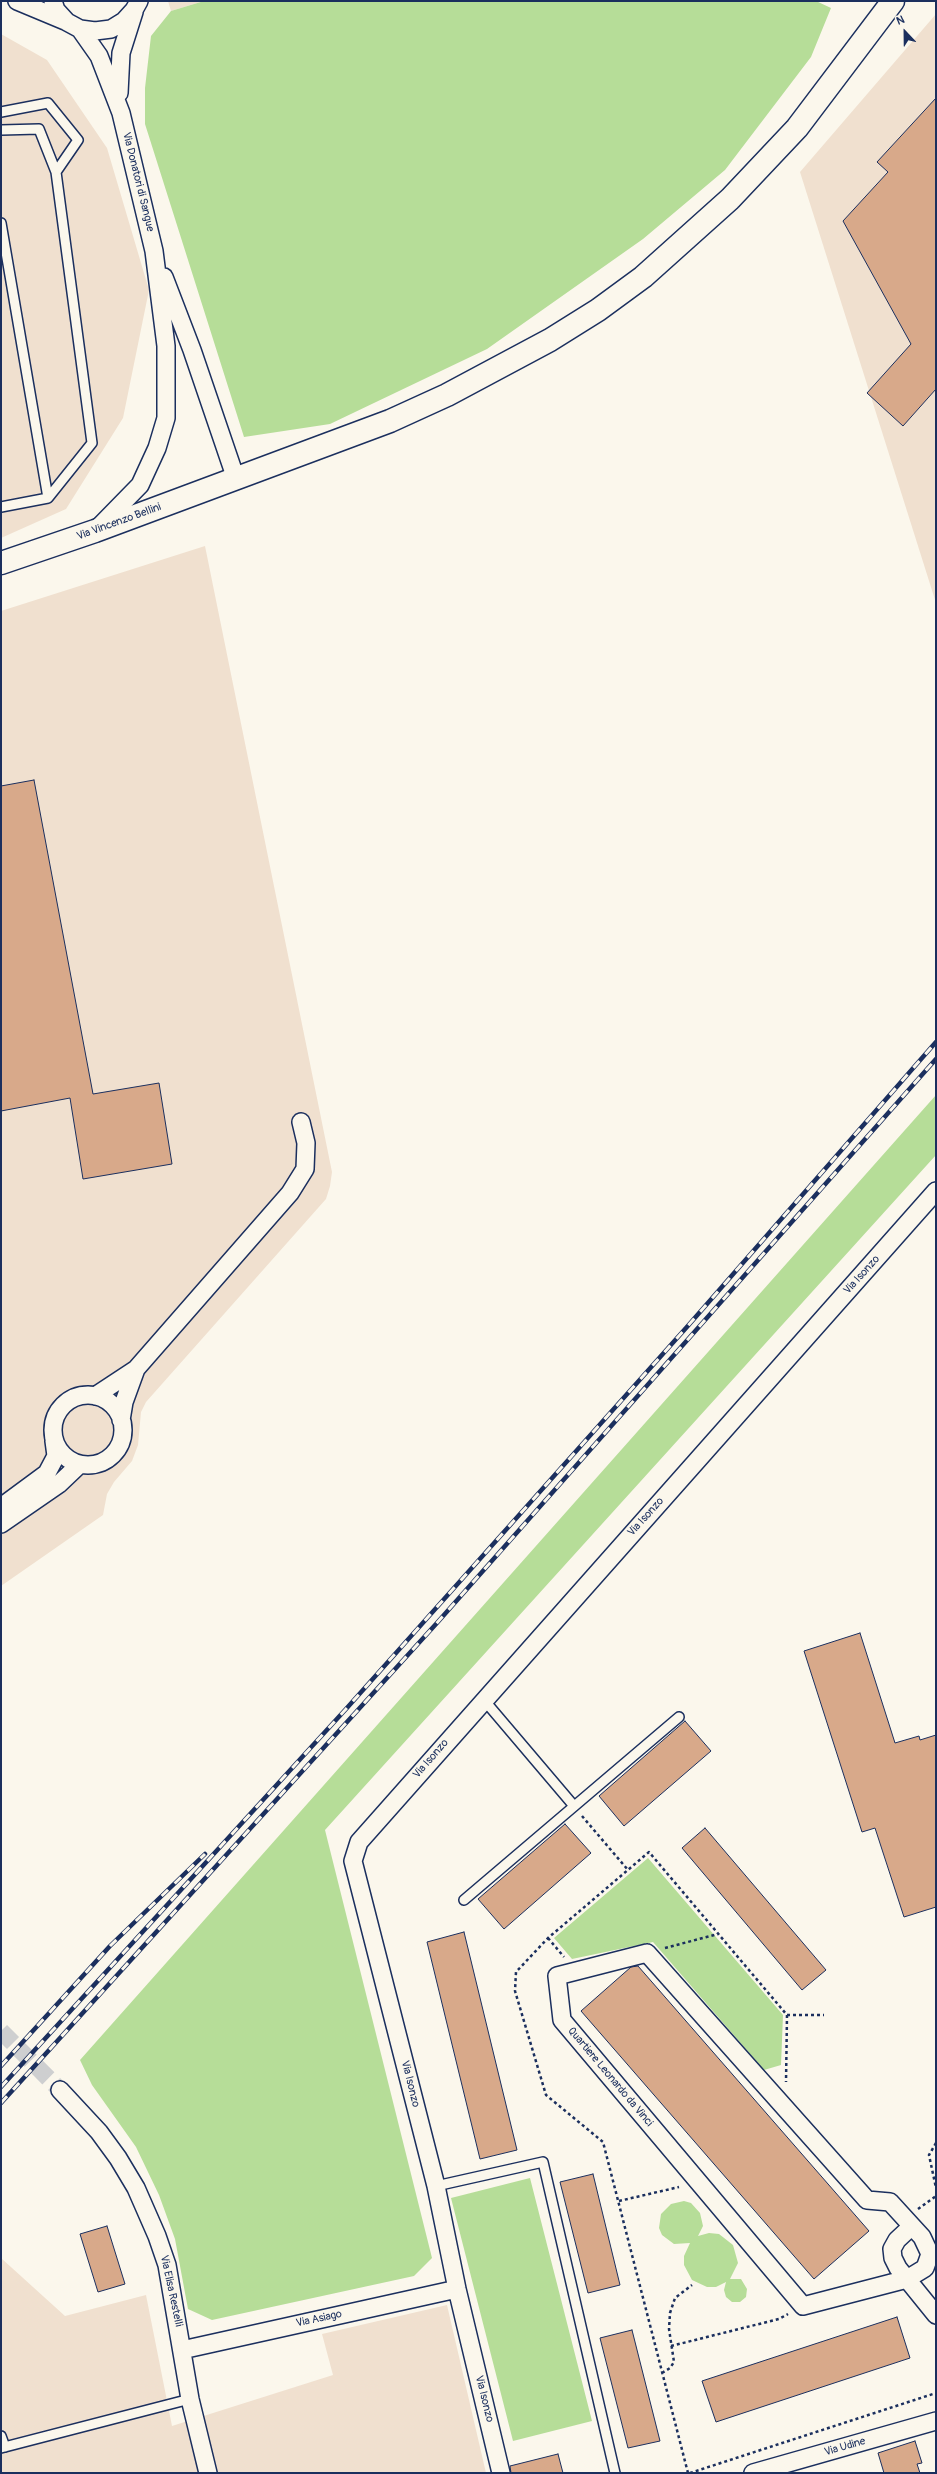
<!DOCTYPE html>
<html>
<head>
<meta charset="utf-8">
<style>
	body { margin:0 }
	#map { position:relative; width:937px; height:2474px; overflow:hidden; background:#fbf7ec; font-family:Pangolin,sans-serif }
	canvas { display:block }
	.frame { position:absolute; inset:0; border:2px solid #1b2f5e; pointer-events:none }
	.north { position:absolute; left:885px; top:12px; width:40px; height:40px; -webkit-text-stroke:3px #fbf7ec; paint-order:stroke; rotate:338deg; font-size:11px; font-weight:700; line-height:16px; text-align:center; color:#1b2f5e }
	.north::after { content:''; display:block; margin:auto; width:14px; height:18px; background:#1b2f5e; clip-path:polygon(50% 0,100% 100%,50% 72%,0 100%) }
</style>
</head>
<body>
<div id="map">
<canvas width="937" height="2474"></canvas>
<div class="frame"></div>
<div class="north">N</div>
</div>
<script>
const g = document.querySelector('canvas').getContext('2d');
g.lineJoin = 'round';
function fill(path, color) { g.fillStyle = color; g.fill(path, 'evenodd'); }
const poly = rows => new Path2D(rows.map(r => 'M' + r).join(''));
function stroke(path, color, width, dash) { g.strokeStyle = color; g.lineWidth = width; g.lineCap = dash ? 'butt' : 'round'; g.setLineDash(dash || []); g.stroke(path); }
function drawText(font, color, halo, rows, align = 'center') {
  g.font = font + ' Pangolin,sans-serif'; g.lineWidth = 3; g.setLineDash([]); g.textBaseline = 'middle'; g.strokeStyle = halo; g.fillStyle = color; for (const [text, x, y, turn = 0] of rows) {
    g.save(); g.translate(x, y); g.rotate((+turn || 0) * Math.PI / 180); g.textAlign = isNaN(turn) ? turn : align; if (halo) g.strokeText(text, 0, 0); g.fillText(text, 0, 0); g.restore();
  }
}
const built = poly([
	[168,1,204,1,171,11],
	[936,14,936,603,800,172],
	[1,34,47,60,107,148,149,290,123,418,66,509,1,538],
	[205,546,332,1172,330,1186,326,1199,146,1402,141,1412,138,1445,132,1461,114,1482,107,1494,103,1515,1,1586,1,611],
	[1,2258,65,2316,146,2295,172,2426,333,2375,322,2334,447,2305,486,2473,1,2473]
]);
const green = poly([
	[204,1,816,1,831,8,811,57,725,170,643,239,487,349,330,424,244,437,145,124,145,88,151,36,171,11],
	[936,1095,936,1155,325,1830,432,2258,414,2276,212,2320,188,2309,175,2239,159,2195,136,2147,92,2085,80,2060],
	[648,1858,783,2015,781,2065,764,2070,653,1942,572,1959,554,1938],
	[530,2178,592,2421,513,2441,451,2198],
	[684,2201,691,2203,700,2213,703,2226,698,2236,709,2233,719,2234,733,2245,738,2263,730,2279,741,2279,747,2289,746,2297,740,2302,732,2302,726,2297,724,2290,726,2282,716,2287,707,2287,692,2280,684,2265,684,2256,690,2243,674,2244,662,2235,659,2228,661,2214,671,2204]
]);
const building = poly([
	[936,98,936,389,903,426,867,393,911,344,843,221,888,172,877,162,936,98],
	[34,780,93,1094,159,1083,172,1164,83,1179,70,1098,1,1111,1,786,34,780],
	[860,1633,895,1743,919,1736,920,1740,936,1735,936,1907,904,1917,875,1828,862,1832,804,1651,860,1633],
	[685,1721,711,1751,624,1826,599,1796,685,1721],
	[565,1824,591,1853,504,1929,478,1899,565,1824],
	[705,1828,826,1970,802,1990,682,1848,705,1828],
	[464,1932,517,2150,480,2159,427,1942,464,1932],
	[638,1966,869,2231,814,2279,581,2011,631,1967,638,1966],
	[593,2174,620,2285,588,2293,560,2182,593,2174],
	[107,2226,125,2284,98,2292,80,2234,107,2226],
	[897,2317,910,2358,716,2422,702,2381,897,2317],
	[632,2330,660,2441,628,2448,600,2338,632,2330],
	[915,2441,922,2463,917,2464,920,2473,884,2473,878,2453,915,2441],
	[558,2454,563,2473,511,2473,510,2466,558,2454]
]);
const minorTunnel = poly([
	[1,2031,60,2090]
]);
const path = poly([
	[582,1816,628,1870],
	[548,1938,564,1957],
	[665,1948,718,1934],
	[787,2015,824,2015],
	[936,2143,929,2155,936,2188],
	[619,2201,679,2187],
	[918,2209,936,2196],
	[671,2346,779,2319,788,2314],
	[662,2373,670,2368,674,2362,669,2329,670,2313,675,2298,692,2285],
	[688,2473,603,2142,546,2095,515,1991,516,1972,548,1938,649,1852,787,2015,786,2082],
	[690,2473,936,2393]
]);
const service = poly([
	[1,112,48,103,78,140,56,172],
	[1,130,39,129,56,172,92,443,48,498],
	[1,223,48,498,1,507],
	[484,1700,574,1806],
	[464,1900,679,1717],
	[436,2186,543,2162,615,2473],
	[1,2436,5,2447],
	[1,2448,190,2399]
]);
const minor = poly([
	[17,1,65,21],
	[53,1,56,10,67,22,80,29,95,31,111,29,124,21,134,10,139,1],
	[80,29,99,56,121,113,154,251,166,346,166,418,157,448,140,485,97,529],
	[119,93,121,53,134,12],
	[164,277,192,350,236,479],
	'53 1430a35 35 0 1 1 70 0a35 35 0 1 1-70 0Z',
	[95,1396,136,1369,290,1193,305,1169,306,1143,301,1122],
	[121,1420,124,1402,136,1369],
	[1,1507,47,1473,56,1456,54,1441],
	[1,1524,59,1484,80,1464],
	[647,1953,867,2200,890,2202,922,2237,930,2254,925,2268,907,2279,803,2306,562,2020,557,1976,647,1953],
	[60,2090,99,2132,118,2158,136,2188,157,2236,167,2265,190,2399,208,2473],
	[912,2226,897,2240,892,2249,893,2258,898,2268,936,2315],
	[182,2350,457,2289],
	[501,2473,457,2289,436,2186,353,1861,359,1842,936,1191],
	[753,2473,936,2421]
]);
const tertiary = poly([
	[1,563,95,531,390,421,447,395,550,340,598,310,643,277,730,199,797,128,893,1]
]);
const rail = poly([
	[1,2066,110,1946,205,1854],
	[1,2087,346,1709,686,1328,936,1042],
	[1,2103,436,1624,936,1059]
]);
const streetNames = [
	["Via Donatori di Sangue",138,182,76],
	["Via Vincenzo Bellini",119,522,-20],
	["Via Isonzo",862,1275,-48],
	["Via Isonzo",646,1517,-48],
	["Via Isonzo",431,1759,-49],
	["Quartiere Leonardo da Vinci",610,2077,50],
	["Via Isonzo",410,2084,76],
	["Via Elisa Restelli",171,2291,78],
	["Via Asiago",319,2319,-12],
	["Via Isonzo",484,2399,76],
	["Via Udine",845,2447,-16]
];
fill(built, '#f0e0cf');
fill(green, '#b6dd98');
fill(building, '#d8a98a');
stroke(building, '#1b2f5e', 1);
stroke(minorTunnel, '#cecfd0', 17, [17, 8]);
stroke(service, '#1b2f5e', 12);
stroke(minor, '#1b2f5e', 20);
stroke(tertiary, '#1b2f5e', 25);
stroke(path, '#1b2f5e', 2.5, [3, 3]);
stroke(service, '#fbf7ec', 9);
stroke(minor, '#fbf7ec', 17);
stroke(tertiary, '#fbf7ec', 22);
stroke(rail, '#1b2f5e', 4.5);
stroke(rail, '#fbf7ec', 3, [9]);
drawText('11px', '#1b2f5e', '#fbf7ec', streetNames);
</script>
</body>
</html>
